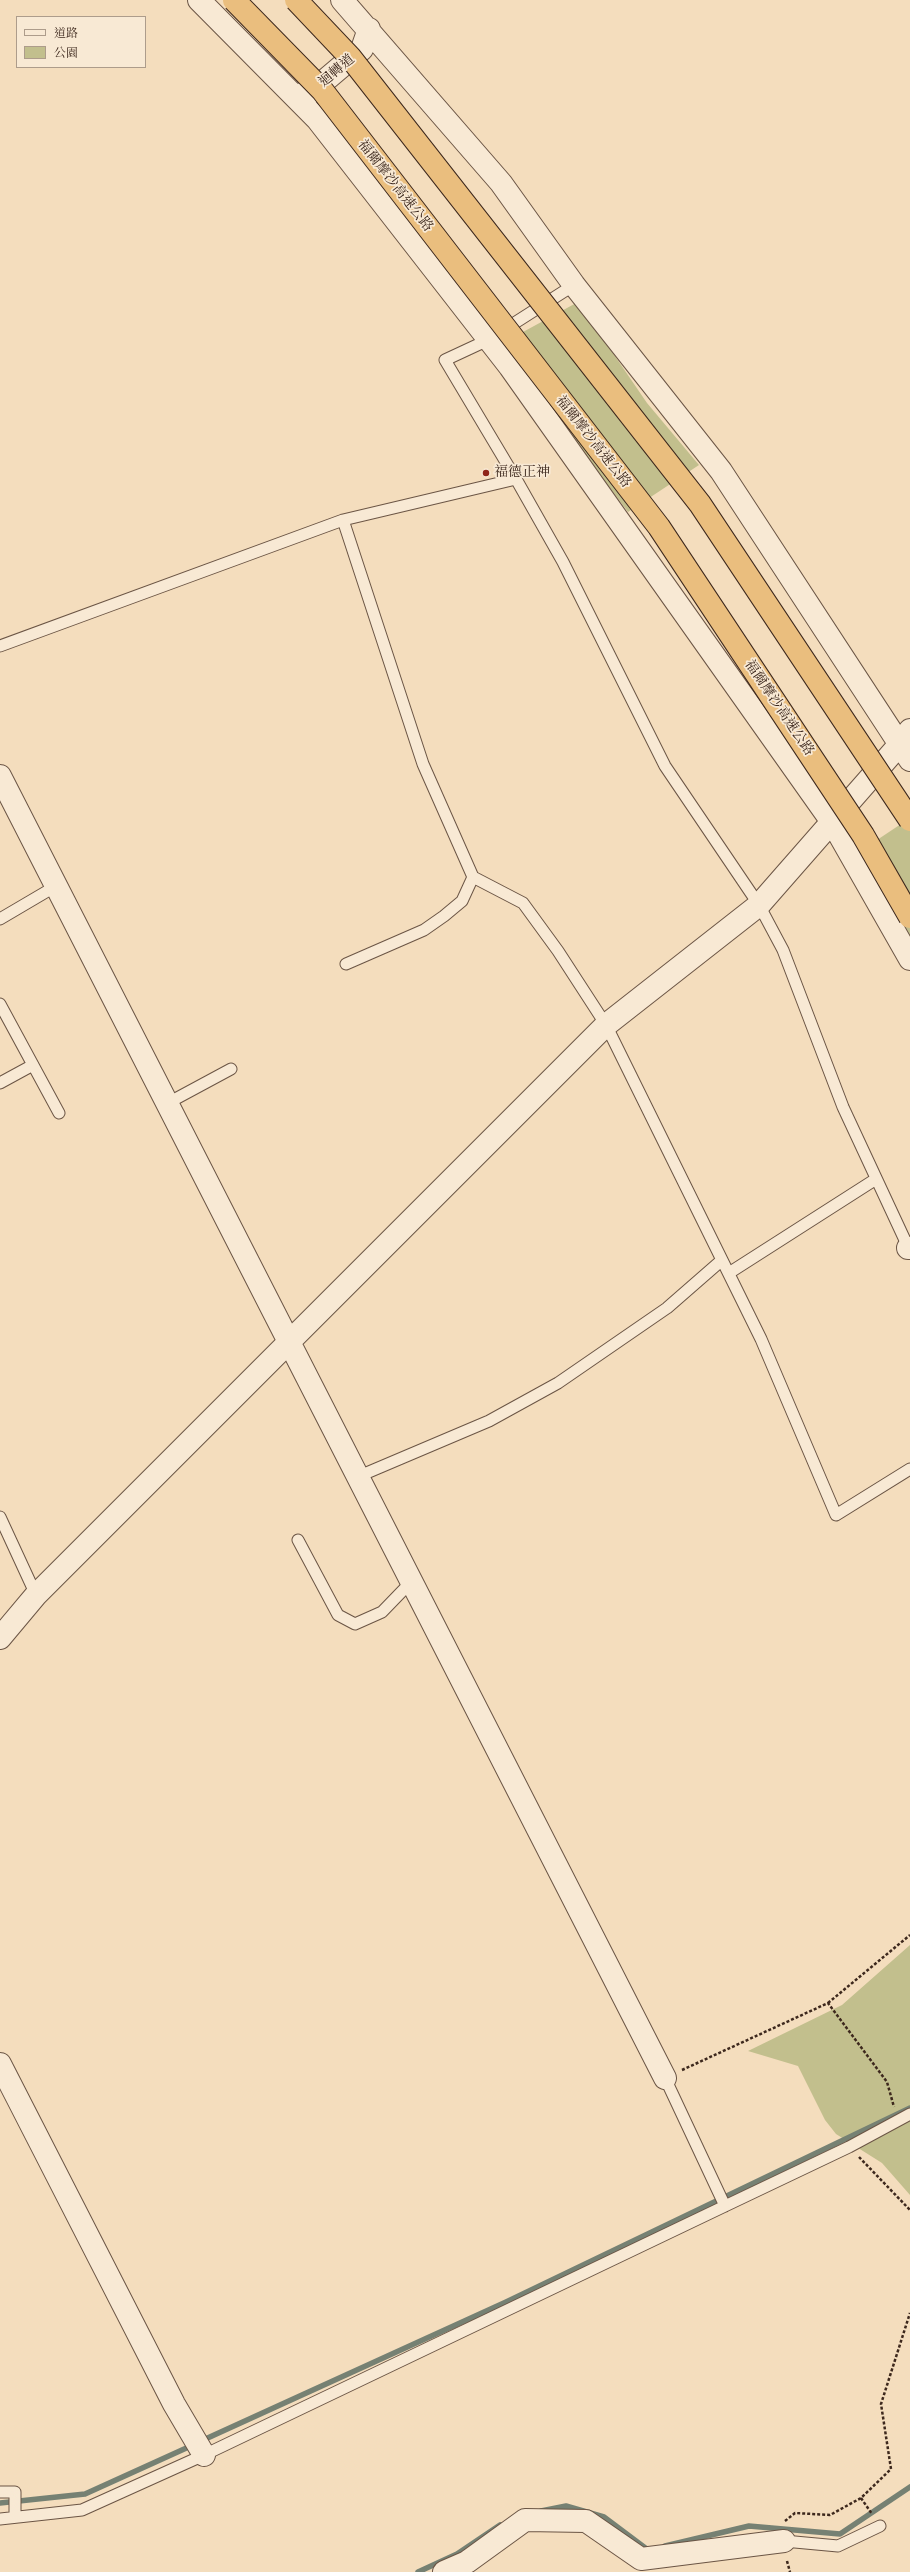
<!DOCTYPE html>
<html>
<head>
<meta charset="utf-8">
<style>
	body { margin:0 }
	#map { position:relative; width:910px; height:2572px; overflow:hidden; background:#f4ddbd; font-family:Alegreya,"Noto Serif TC",serif }
	canvas { display:block }
	.legend { position:absolute; left:16px; top:16px; width:130px; height:52px; box-sizing:border-box; background:#f8e9d4; border:1px solid #ad9c8b; margin:0; padding:5px 7px; list-style:none; font-size:12px; color:#3d281d }
	.legend li { display:flex; align-items:center; gap:8px; height:20px }
	.legend b { width:20px; border:1px solid #ad9c8b }
</style>
</head>
<body>
<div id="map">
<canvas width="910" height="2572"></canvas>
<ul class="legend">
<li><b style="height:5px;background:#f8e9d4"></b>道路</li>
<li><b style="height:11px;background:#c2bf8d"></b>公園</li>
</ul>
</div>
<script>
const g = document.querySelector('canvas').getContext('2d');
g.lineJoin = 'round';
function fill(path, color) { g.fillStyle = color; g.fill(path, 'evenodd'); }
const poly = rows => new Path2D(rows.map(r => 'M' + r).join(''));
function stroke(path, color, width, dash) { g.strokeStyle = color; g.lineWidth = width; g.lineCap = dash ? 'butt' : 'round'; g.setLineDash(dash || []); g.stroke(path); }
function drawText(font, color, halo, rows, align = 'center') {
  g.font = font + ' Alegreya,"Noto Serif TC",serif'; g.lineWidth = 3.5; g.setLineDash([]); g.textBaseline = 'middle'; g.strokeStyle = halo; g.fillStyle = color; for (const [text, x, y, turn = 0] of rows) {
    g.save(); g.translate(x, y); g.rotate((+turn || 0) * Math.PI / 180); g.textAlign = isNaN(turn) ? turn : align; if (halo) g.strokeText(text, 0, 0); g.fillText(text, 0, 0); g.restore();
  }
}
const green = poly([
	[578,302,647,403,699,465,628,512,501,344],
	[910,818,910,940,859,852],
	[910,1945,910,2195,882,2163,836,2134,825,2120,798,2066,748,2051,842,2005]
]);
const stream = poly([
	[201,2441,506,2302,910,2108],
	[0,2503,85,2494,193,2445],
	[541,2511,566,2506,604,2517,648,2550,651,2549],
	[665,2546,749,2526,840,2534,910,2487],
	[418,2572,457,2554,500,2525]
]);
const path = poly([
	[828,2003,910,1935],
	[682,2070,828,2003,887,2082,894,2107],
	[859,2157,910,2210],
	[861,2498,872,2514],
	[785,2521,795,2513,830,2515,861,2498,891,2469,881,2404,910,2313],
	[787,2561,790,2572]
]);
const lane = poly([
	[574,285,488,340,445,360,516,479,563,562,665,766,759,905,783,950,843,1107,910,1251],
	[343,520,423,764,473,877,523,903,558,951,606,1025,761,1339,836,1515,910,1469],
	[0,646,343,520,516,479],
	[0,919,56,886],
	[346,964,424,930,444,916,462,901,473,877],
	[0,1004,59,1113],
	[0,1083,33,1065],
	[166,1104,231,1069],
	[729,1273,876,1179],
	[357,1477,489,1421,558,1383,667,1308,722,1260],
	[0,1517,36,1595],
	[298,1540,338,1615,355,1624,382,1612,411,1582],
	[665,2078,725,2206],
	[0,2492,15,2492,15,2517],
	[0,2519,82,2510,204,2455,725,2206,849,2147,910,2114],
	[784,2541,838,2546,880,2526]
]);
const street = poly([
	[199,0,317,119,510,367,832,822,910,959],
	[342,0,501,183,574,285,721,471,910,760],
	[302,94,309,94,362,49,369,29],
	[0,776,665,2078],
	[908,1248,910,1248],
	[0,1638,36,1595,606,1025,759,905,900,744,910,730],
	[0,2064,174,2404,204,2455],
	[444,2572,467,2562,525,2520,586,2521,641,2559,784,2541]
]);
const highwayBridge = poly([
	[234,0,322,90,659,527,863,835,910,917],
	[296,0,350,57,700,504,910,820]
]);
const markers = [
	[486,473,4,"#8f2418"]
];
const streetNames = [
	["迴轉道",337,71,-40],
	["福爾摩沙高速公路",395,186,52],
	["福爾摩沙高速公路",593,442,52],
	["福爾摩沙高速公路",779,708,56]
];
const poiNames = [
	["福德正神",494,473]
];
fill(green, '#c2bf8d');
stroke(stream, '#768173', 5.5);
stroke(lane, '#6b5545', 13);
stroke(street, '#6b5545', 24);
stroke(path, '#3d281d', 2.5, [3, 2]);
stroke(lane, '#f8e9d4', 11);
stroke(street, '#f8e9d4', 22);
stroke(highwayBridge, '#3d281d', 24, []);
stroke(highwayBridge, '#eabe7e', 22);
for (const [x, y, r, color] of markers) { const dot = new Path2D(); dot.arc(x, y, r, 0, 2 * Math.PI); g.fillStyle = color; g.fill(dot); stroke(dot, '#f8e9d4', 1.5); }
drawText('14px', '#3d281d', '#f8e9d4', streetNames);
drawText('14px', '#3d281d', '#f8e9d4', poiNames, 'left');
</script>
</body>
</html>
